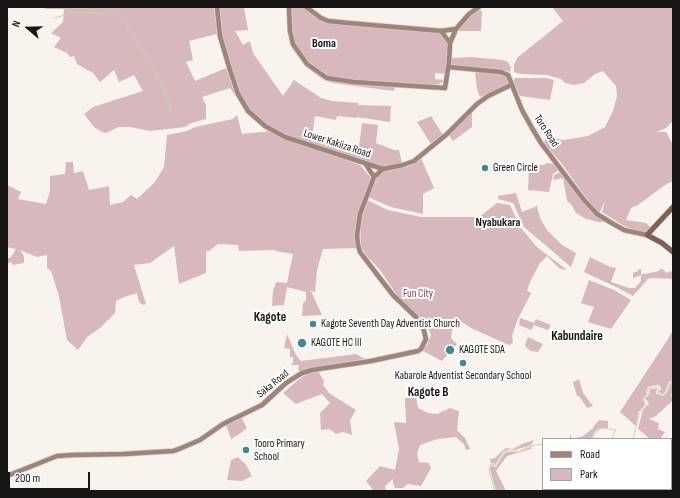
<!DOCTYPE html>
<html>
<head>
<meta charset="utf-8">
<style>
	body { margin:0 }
	#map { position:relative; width:680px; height:498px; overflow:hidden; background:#f9f3ed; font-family:"Sofia Sans Condensed",sans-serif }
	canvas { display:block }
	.frame { position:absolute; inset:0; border:8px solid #181614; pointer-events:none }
	.legend { position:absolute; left:542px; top:438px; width:130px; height:52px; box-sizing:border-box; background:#fff; border:1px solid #a3a2a1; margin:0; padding:5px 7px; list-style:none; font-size:12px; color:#181614 }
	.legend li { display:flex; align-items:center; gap:8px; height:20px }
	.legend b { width:20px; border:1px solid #a3a2a1 }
	.north { position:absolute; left:8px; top:8px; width:40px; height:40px; -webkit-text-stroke:3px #fff; paint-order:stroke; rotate:290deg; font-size:11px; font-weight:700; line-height:16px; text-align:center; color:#181614 }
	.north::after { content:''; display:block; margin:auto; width:14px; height:18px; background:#181614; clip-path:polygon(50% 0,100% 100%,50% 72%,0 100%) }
	.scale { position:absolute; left:8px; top:472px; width:82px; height:18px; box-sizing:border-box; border:2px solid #181614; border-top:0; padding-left:5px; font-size:12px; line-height:14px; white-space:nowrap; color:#181614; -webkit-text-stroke:3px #fff; paint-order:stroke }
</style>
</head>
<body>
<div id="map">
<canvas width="680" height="498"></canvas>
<div class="frame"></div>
<ul class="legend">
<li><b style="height:5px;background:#9e847d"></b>Road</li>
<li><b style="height:11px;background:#d7b8bc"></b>Park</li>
</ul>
<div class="north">N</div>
<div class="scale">200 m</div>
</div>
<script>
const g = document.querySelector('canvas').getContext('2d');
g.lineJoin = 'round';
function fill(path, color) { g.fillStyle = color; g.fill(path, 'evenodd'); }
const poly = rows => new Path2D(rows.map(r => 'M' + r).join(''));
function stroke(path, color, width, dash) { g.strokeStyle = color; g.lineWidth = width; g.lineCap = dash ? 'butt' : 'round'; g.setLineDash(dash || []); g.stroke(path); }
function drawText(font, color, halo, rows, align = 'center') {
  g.font = font + ' "Sofia Sans Condensed",sans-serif'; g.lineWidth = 4; g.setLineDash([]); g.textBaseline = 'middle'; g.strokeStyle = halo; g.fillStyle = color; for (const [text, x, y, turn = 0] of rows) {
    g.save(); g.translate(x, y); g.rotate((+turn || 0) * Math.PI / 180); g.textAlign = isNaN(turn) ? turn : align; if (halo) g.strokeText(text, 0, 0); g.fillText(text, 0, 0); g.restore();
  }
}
const green = poly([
	[41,7,214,7,217,34,189,41,193,60,186,62,195,81,226,68,233,88,244,108,230,88,202,97,206,105,206,119,189,124,185,127,150,131,130,127,119,127,106,133,102,132,94,127,84,114,93,107,143,91,134,75,119,82,114,70,100,82,93,73,77,64,74,56,70,57,67,53,54,47,61,38,51,33,63,22,64,9,47,9],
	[218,7,244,7,248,30,235,31,243,45,250,41,253,53,283,96,294,80,321,98,333,101,358,103,358,105,391,106,390,122,357,117,356,118,337,116,336,120,315,116,312,138,358,155,362,123,378,125,376,143,394,150,399,150,402,163,390,166,382,167,302,141,277,131,263,122,249,111,238,93,221,32],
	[289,7,306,7,321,18,388,26,389,30,389,27,438,31,444,35,449,44,447,74,435,73,435,79,445,80,439,84,426,86,337,80,326,77,317,71,302,57,291,32],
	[552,7,673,7,673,121,666,128,657,132,666,132,673,145,673,181,665,185,638,205,631,208,626,220,646,223,651,228,646,232,642,232,624,226,602,212,605,201,599,214,584,195,562,164,544,143,546,137,564,140,588,136,605,127,613,111,617,96,616,86,603,71,595,74,584,83,574,85,565,83,561,79,547,75,520,74,514,72,514,65,517,58,563,21],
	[477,10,482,11,481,31,457,31,471,15],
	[293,45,299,56,327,79,395,86,394,91,332,83,322,79,305,66,291,47],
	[471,57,503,60,508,62,511,68,510,72,499,69,456,67,452,65,450,61,451,58],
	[475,72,500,73,505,75,508,80,508,84,480,97,477,89],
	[515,78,546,78,554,80,550,100,520,96,513,81],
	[472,111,472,127,453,141,448,134],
	[237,115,242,134,272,131,279,137,295,143,329,153,360,165,371,178,365,193,357,222,355,241,359,248,323,249,317,270,315,292,311,291,322,315,302,316,303,303,306,300,306,292,287,287,284,305,272,306,273,291,276,282,287,283,293,254,275,251,275,250,239,251,238,245,218,244,209,251,206,251,206,273,179,284,174,246,150,263,134,265,146,304,143,305,139,302,137,293,124,297,116,301,115,313,100,328,87,337,78,350,67,340,59,296,51,271,47,268,47,255,37,257,20,250,24,256,24,263,13,265,11,262,7,264,7,259,11,257,16,249,7,247,7,185,21,192,18,199,46,204,50,191,50,176,65,174,66,162,73,162,74,173,83,171,89,190,109,186,110,205,123,202,131,195,137,199,155,182,164,167,167,135,187,131,195,127,233,119],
	[431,116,443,135,431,144,417,122],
	[421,158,434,188,423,194,423,214,391,207,370,198,369,196,370,193,377,178,382,172,387,169,407,167,412,165],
	[547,163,554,164,560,169,553,174,549,192,528,190,529,166,543,165],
	[563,171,582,197,608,222,599,222,586,219,576,213,571,204,567,201,563,178,553,180,554,175],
	[516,193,522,212,537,206,540,218,547,230,562,245,576,253,571,267,524,227,513,203,498,199,498,196],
	[367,200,388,210,421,217,479,217,497,203,510,205,520,227,537,247,567,270,560,269,547,256,540,263,530,282,527,291,531,293,517,321,512,336,513,343,509,345,473,329,460,321,452,329,451,338,457,344,442,361,423,351,422,350,427,345,431,335,427,325,419,316,399,298,380,270,367,256,361,247,360,226],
	[590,257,610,267,616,268,611,282,629,288,635,288,641,281,641,275,633,278,633,273,638,271,639,269,641,269,641,274,645,274,659,271,661,268,667,273,670,271,673,273,673,279,651,278,645,280,647,280,633,296,616,287,584,272],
	[589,280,614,290,631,300,611,329,588,322,594,307,581,303],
	[520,318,534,323,536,319,551,325,548,330,534,325,531,330,519,325],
	[673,332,673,380,669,382,665,392,662,394,659,392,661,389,660,386,657,385,648,387,646,391,647,394,643,399,645,403,645,405,638,413,636,426,620,412,668,339,671,333],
	[287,334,296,355,301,361,356,354,365,359,315,367,301,373,298,369,299,365,291,365,293,362,293,357,290,357,290,349,284,348],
	[528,337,543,344,538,352,531,351,526,347,525,345],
	[318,371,324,381,323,385,329,393,356,410,350,420,352,435,343,432,336,434,329,429,321,430,320,413,330,403,322,394,296,404,283,393,298,380,310,372],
	[579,379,583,393,593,406,587,408,579,396,577,396,573,382],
	[671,383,673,383,673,393,671,394,673,400,656,416,649,419,659,423,658,429,665,432,660,439,650,439,642,432,638,429,643,410,650,403,645,398,650,394,649,390,651,389,657,389,656,394,663,396,667,393],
	[416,397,418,408,428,413,437,414,450,408,459,411,457,430,465,438,470,449,466,450,464,444,456,437,438,439,420,445,417,453,419,462,429,463,431,468,421,486,408,484,403,488,395,488,393,483,393,479,385,486,386,491,374,491,366,481,380,466,395,470,399,449,394,422,406,423,405,398],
	[241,417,247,428,241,433,231,439,226,425],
	[599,420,608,421,608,428,600,428,594,432,592,438,590,439,570,439,570,434,572,439,583,436,593,428,594,426],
	[534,440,532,444,525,447,514,450,509,449,503,452,496,464,491,463,490,459,495,458,502,451,506,448,513,449,522,444],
	[532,446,531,449,507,456,496,471,506,491,496,491,490,469,491,466,493,465,494,467,497,466,504,454,507,452,519,452],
	[238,457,246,465,252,476,242,481,227,480,231,460]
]);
const stream = poly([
	[115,7,149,60,166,93,171,112],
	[54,18,77,12,101,13,117,11],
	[592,439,595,433,600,429,604,428,616,430,613,435,613,438,617,439],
	[632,439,634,436,639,414,649,403,644,398,646,395,649,394,649,392,647,391,648,389,657,387,659,390,658,394,662,395,666,393,671,382,673,381],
	[630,489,631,491],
	[495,491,489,470,491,464,497,465,503,454,507,451,519,451,529,446,543,444]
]);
const secondary = poly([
	[217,7,220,36,230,70,238,94,248,111,265,126,285,137,383,169,403,165,414,161,447,134,477,104,488,96,511,85],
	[289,7,290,31,293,44,307,64,327,78,354,82,445,88,449,62,450,43,456,29,469,14,479,7],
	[306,7,321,18,328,21,348,23,441,31,456,29],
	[441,31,450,43],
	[449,67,501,72,508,75,522,110,532,128,541,143,584,200,597,214,610,222,624,230,647,235],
	[365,163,374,177],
	[7,476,57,456,72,455,124,454,173,451,179,449,200,440,223,424,262,405,286,383,302,373,312,370,371,361,418,351,421,349,426,339,423,327,416,317,393,295,379,277,360,252,358,245,357,235,360,214,374,177,383,169]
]);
const trunk = poly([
	[673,207,647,235,662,243,673,252]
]);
const markers = [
	[485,168,4,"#428991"],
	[313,324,4,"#428991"],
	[302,343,5,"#428991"],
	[450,350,5,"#428991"],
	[463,363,4,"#428991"],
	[246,450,4,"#428991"]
];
const streetNames = [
	["Toro Road",546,131,57],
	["Lower Kakiiza Road",337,144,18],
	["Saka Road",273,384,-39]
];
const poiNames = [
	["Green Circle",493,168],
	["Kagote Seventh Day Adventist Church",321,324],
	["KAGOTE HC III",311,343],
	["KAGOTE SDA",459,350],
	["Kabarole Adventist Secondary School",463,376,"center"],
	["Tooro Primary",254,444],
	["School",254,457]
];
const parkNames = [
	["Fun City",418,294]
];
const neighbourhoodNames = [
	["Boma",324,44],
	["Nyabukara",498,223]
];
const quarterNames = [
	["Kagote",270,318],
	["Kabundaire",577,337],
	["Kagote B",428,393]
];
fill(green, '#d7b8bc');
stroke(stream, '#c8d3af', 1);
stroke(secondary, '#d5d0ca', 6);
stroke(trunk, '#d5d0ca', 6);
stroke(secondary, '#9e847d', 4.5);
stroke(trunk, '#805f56', 5);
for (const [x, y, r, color] of markers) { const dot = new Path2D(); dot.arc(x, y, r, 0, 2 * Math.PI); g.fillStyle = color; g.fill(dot); stroke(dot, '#fff', 1.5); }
drawText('11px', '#181614', '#fff', streetNames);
drawText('11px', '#181614', '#fff', poiNames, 'left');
drawText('11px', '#7c434d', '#fff', parkNames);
drawText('bold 12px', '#181614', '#fff', neighbourhoodNames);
drawText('bold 13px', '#181614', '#fff', quarterNames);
</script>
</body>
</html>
